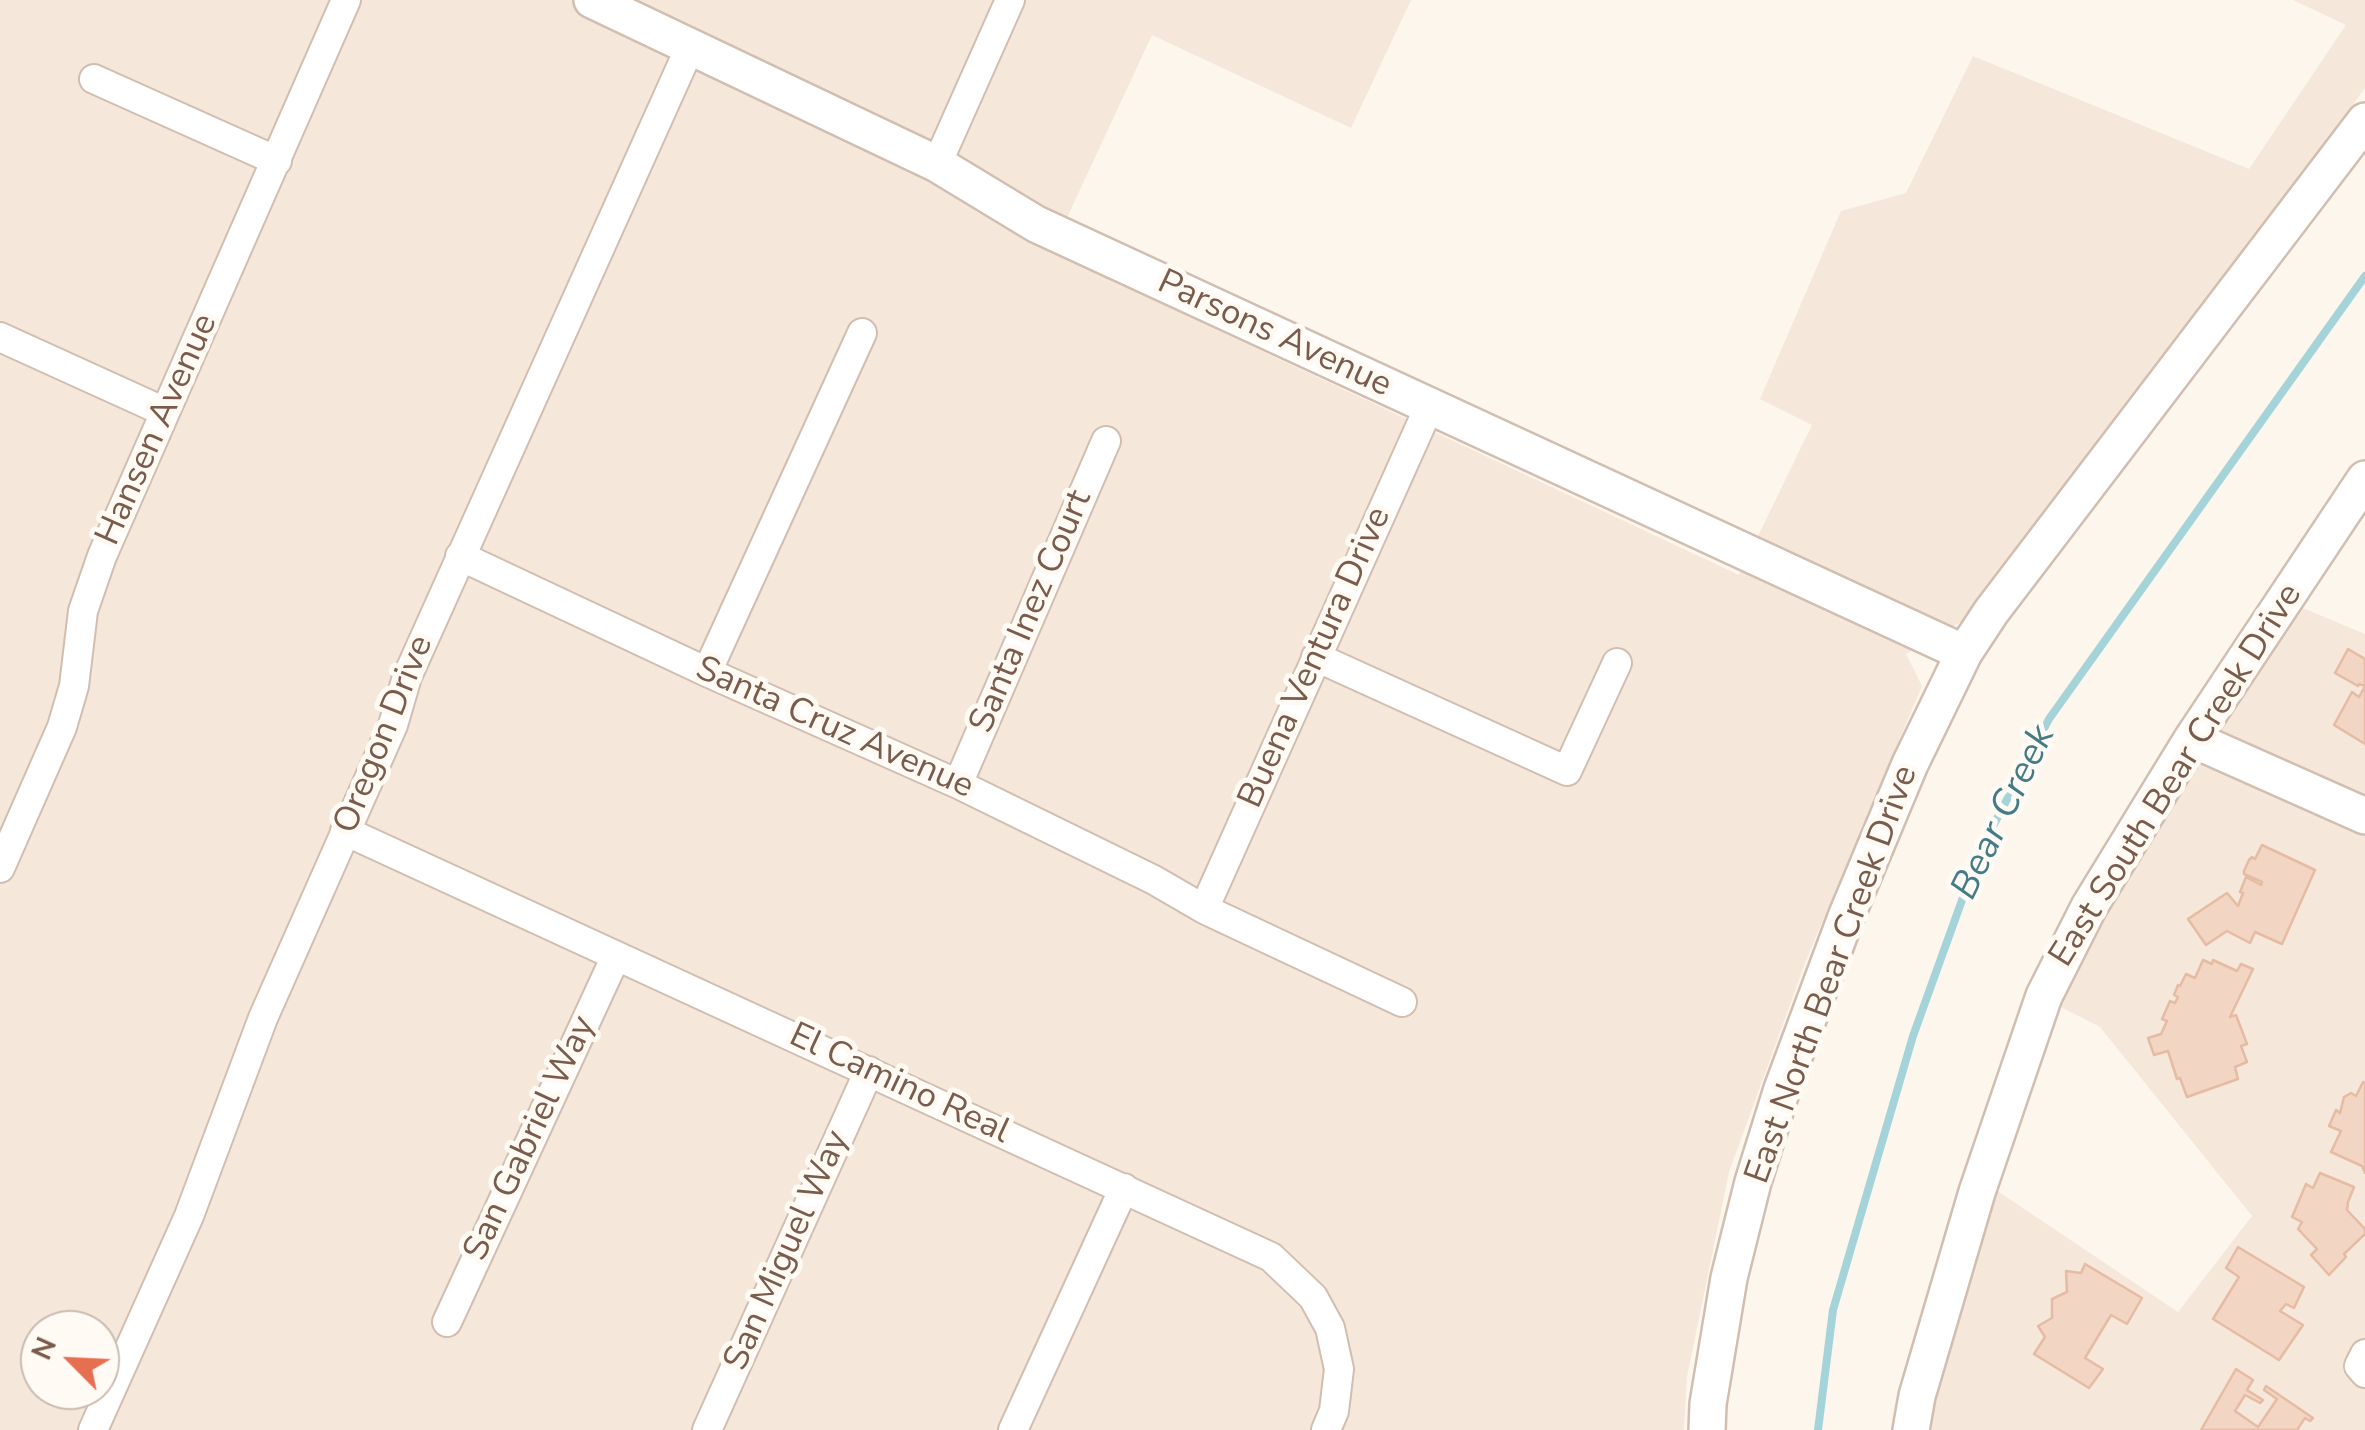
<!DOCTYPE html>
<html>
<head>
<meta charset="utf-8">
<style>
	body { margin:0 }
	#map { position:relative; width:2365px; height:1430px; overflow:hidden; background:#fdf6ec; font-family:"Nunito Sans",sans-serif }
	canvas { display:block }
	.north { position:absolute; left:20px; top:1310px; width:100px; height:100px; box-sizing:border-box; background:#fffaf3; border:2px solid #cabbb1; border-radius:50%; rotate:294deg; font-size:28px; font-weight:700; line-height:40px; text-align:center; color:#7a5c4d }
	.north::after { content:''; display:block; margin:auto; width:35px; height:45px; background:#e76f51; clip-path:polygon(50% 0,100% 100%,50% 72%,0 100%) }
</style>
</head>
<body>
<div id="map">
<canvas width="2365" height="1430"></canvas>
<div class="north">N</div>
</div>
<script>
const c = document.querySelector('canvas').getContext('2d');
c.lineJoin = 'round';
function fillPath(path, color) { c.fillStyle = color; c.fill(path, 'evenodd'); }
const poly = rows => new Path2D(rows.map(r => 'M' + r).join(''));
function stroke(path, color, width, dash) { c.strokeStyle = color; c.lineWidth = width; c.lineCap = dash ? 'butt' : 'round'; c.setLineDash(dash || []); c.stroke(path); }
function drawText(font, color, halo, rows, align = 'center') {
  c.font = font + ' "Nunito Sans",sans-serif'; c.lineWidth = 10; c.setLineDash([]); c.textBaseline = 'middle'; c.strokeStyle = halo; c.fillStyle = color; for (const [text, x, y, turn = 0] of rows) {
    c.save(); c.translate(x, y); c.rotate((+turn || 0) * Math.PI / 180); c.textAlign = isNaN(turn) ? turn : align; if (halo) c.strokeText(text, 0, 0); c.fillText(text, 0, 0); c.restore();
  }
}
const residential = poly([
	[0,0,1411,0,1351,128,1152,35,1051,252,1739,575,1812,425,1760,399,1841,211,1906,193,1973,56,2249,169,2346,25,2293,0,2365,0,2365,88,1985,608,1906,654,1922,686,1807,958,1729,1172,1687,1377,1684,1430,0,1430],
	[40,1330,100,1330,100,1390,40,1390],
	[2298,606,2365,634,2365,1430,1927,1430,1942,1345,1996,1190,2178,1312,2252,1216,2100,1027,2051,1002]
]);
const stream = poly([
	[1818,1430,1833,1310,1913,1036,1979,853,2049,719,2365,276]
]);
const building = poly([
	[2348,649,2365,659,2365,744,2334,725,2352,692,2359,697,2365,686,2359,684,2358,686,2335,673,2348,649],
	[2262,845,2315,870,2282,944,2255,932,2250,943,2227,931,2206,945,2188,919,2227,893,2238,906,2243,893,2240,892,2246,877,2261,885,2262,882,2244,874,2244,871,2249,860,2252,857,2255,859,2262,845],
	[2203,960,2212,964,2213,960,2237,971,2241,964,2253,969,2230,1017,2236,1015,2247,1044,2241,1046,2247,1062,2235,1067,2238,1079,2187,1097,2180,1078,2177,1079,2168,1051,2154,1055,2148,1038,2161,1034,2167,1021,2162,1019,2170,1001,2175,1003,2178,997,2174,995,2178,985,2180,986,2186,974,2195,978,2203,960],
	[2363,1082,2365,1083,2365,1173,2362,1166,2331,1152,2341,1131,2329,1126,2336,1110,2340,1113,2344,1097,2351,1093,2356,1096,2363,1082],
	[2320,1173,2354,1187,2348,1202,2347,1210,2365,1229,2365,1234,2344,1254,2346,1257,2329,1275,2311,1255,2317,1249,2298,1229,2302,1222,2292,1217,2306,1184,2313,1188,2320,1173],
	[2238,1247,2304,1287,2294,1308,2286,1304,2280,1311,2303,1325,2279,1360,2213,1319,2239,1277,2226,1268,2238,1247],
	[2085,1264,2142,1298,2127,1324,2111,1315,2085,1358,2103,1369,2089,1388,2034,1354,2045,1337,2038,1326,2052,1318,2052,1299,2067,1292,2066,1271,2081,1273,2085,1264],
	[2236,1369,2253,1380,2247,1390,2263,1400,2260,1403,2245,1395,2235,1411,2258,1427,2277,1399,2264,1390,2266,1386,2313,1418,2310,1421,2305,1418,2297,1430,2201,1430,2236,1369]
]);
const minor = poly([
	[94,79,277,161],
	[937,164,1010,0],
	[0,337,165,412],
	[460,556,707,672,958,784,1154,880,1204,909,1402,1002],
	[1316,657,1567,771,1617,663],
	[707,672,862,333],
	[958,784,1106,441],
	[345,831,1271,1257,1313,1297,1330,1328,1339,1369,1334,1411,1326,1430],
	[0,868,62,727,74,686,83,611,102,556,346,0],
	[1204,909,1429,407],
	[447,1322,616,956],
	[2365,1354,2359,1366,2365,1373],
	[93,1430,189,1216,263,1018,393,725,407,677,691,45],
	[707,1430,869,1071],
	[1013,1430,1124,1188]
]);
const tertiary = poly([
	[592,0,937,164,1036,224,1964,653],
	[2192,739,2365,816],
	[1707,1430,1708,1404,1729,1278,1753,1182,1782,1089,1846,917,1910,764,1964,653,1991,612,2365,121],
	[1911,1430,1917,1396,1977,1192,2044,996,2089,907,2192,739,2365,479]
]);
const streetNames = [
	["Parsons Avenue",1274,335,25],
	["Hansen Avenue",158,430,-66],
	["Santa Inez Court",1032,612,-67],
	["Buena Ventura Drive",1316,658,-66],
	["Santa Cruz Avenue",834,729,24],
	["Oregon Drive",385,735,-68],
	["East South Bear Creek Drive",2177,776,-58],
	["East North Bear Creek Drive",1833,975,-70],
	["El Camino Real",899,1085,25],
	["San Gabriel Way",531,1139,-65],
	["San Miguel Way",788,1251,-66]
];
const waterNames = [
	["Bear Creek",2005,813,-64]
];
fillPath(residential, '#f5e8da');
stroke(stream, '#a5d3da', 8);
fillPath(building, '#f3d5c3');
stroke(building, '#e6bba3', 2.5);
stroke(minor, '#d1beb0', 32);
stroke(tertiary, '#d1beb0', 40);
stroke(minor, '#fff', 28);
stroke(tertiary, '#fff', 35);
drawText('35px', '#7a5c4d', '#fffaf3', streetNames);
drawText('italic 38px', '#437c86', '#fffaf3', waterNames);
</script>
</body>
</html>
